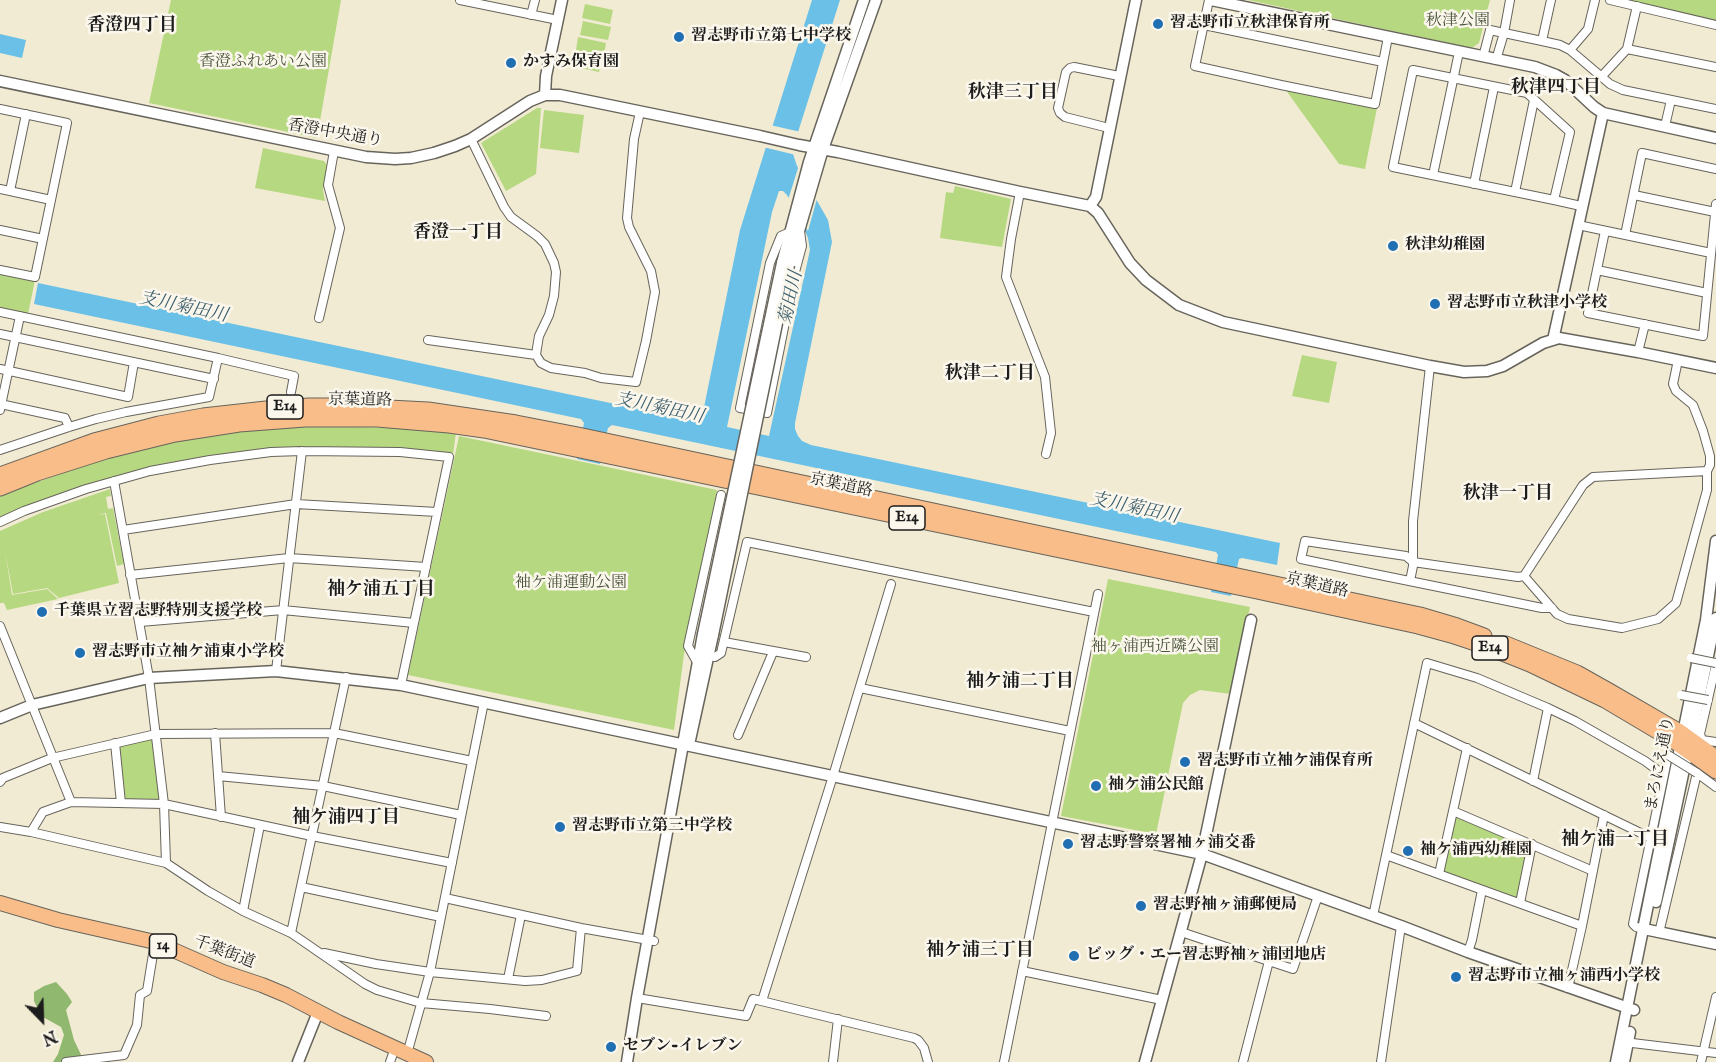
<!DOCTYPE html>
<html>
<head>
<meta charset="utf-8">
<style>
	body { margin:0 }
	#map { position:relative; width:1716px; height:1062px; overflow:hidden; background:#f2ebd3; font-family:"IM FELL English",serif }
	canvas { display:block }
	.north { position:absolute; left:12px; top:990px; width:60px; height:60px; -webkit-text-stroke:4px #fbf7ec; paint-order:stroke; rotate:157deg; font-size:16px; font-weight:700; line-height:24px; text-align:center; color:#1c1c1c }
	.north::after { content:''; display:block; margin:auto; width:21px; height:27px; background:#1c1c1c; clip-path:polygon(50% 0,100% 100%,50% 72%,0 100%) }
</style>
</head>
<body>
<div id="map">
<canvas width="1716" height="1062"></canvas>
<div class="north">N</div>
</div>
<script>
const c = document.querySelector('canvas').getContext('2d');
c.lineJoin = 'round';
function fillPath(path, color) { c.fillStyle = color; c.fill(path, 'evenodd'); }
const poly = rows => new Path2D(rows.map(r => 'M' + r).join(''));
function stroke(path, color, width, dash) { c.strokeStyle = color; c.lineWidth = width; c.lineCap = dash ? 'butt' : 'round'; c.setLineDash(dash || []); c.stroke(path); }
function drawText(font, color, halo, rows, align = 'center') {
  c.font = font + ' "IM FELL English","Noto Serif JP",serif'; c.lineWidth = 5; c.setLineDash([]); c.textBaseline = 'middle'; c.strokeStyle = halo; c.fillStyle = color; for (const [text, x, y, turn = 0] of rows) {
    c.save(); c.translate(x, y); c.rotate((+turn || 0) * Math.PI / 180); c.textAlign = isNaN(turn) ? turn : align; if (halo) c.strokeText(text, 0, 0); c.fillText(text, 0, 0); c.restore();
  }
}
const green = poly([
	[171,0,341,0,317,138,149,103],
	[1248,0,1490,0,1479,43,1472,48],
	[1628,0,1716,0,1716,20],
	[585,4,613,10,610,24,582,18],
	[583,21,611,27,608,40,580,35],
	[578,37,606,43,604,56,576,50],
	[574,53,602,58,599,72,571,66],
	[1285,89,1377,108,1365,169,1339,164],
	[537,108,541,108,536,174,506,191,481,143],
	[544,110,584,115,579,153,540,148],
	[263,148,324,161,327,165,323,190,325,201,255,188],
	[955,186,1011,199,1002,247,940,238,946,192,953,193],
	[0,273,35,280,28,314,0,308],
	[1302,355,1337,362,1329,403,1292,396],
	[303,426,402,428,456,433,453,454,415,450,290,447,205,457,147,468,111,478,0,519,0,495,95,462,170,443,252,430],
	[459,436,717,490,684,654,674,730,408,675],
	[110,489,111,496,106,497,108,509,113,508,124,564,117,566,106,513,97,515,105,514,119,583,59,598,47,588,13,594,5,551,12,595,47,589,58,599,7,610,4,603,0,603,0,531,43,512],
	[1108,579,1250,607,1231,694,1200,690,1190,695,1183,703,1156,834,1061,816],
	[153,738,161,801,123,801,119,746],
	[1456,815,1529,846,1518,899,1444,873]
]);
const forest = poly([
	[56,982,67,994,72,1002,66,1010,74,1040,84,1061,96,1062,53,1062,58,1054,64,1035,61,1027,41,1016,34,1001,34,992,44,986]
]);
const water = poly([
	[812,0,840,0,792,151,797,166,828,220,832,242,795,423,795,429,798,436,802,441,811,445,1280,543,1277,565,1242,558,1239,559,1231,596,1211,592,1218,555,1216,552,612,425,608,428,600,464,577,459,584,423,581,419,34,304,38,283,701,422,740,230],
	[779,191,783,191,787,195,798,214,808,238,810,250,769,436,727,427,772,212],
	[0,34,26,40,22,58,0,53]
]);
const pier = poly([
	[770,125,801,132,795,151,796,155,763,147],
	[799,165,818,195,808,231,788,200]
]);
const minor = poly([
	[460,0,558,20],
	[1209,0,1195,66,1281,85,1375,104,1388,37],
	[1610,0,1716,25],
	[531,15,535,0],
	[1204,25,1383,62],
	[1542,41,1551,0],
	[1627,49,1716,67],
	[1570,50,1588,29,1595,0],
	[1483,57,1490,30,1542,41,1560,45,1570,50,1610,84,1623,90,1716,109],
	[1496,60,1504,33,1510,0],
	[1602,76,1627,49,1637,6],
	[0,109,67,123,35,277,0,270],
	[1665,126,1671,100],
	[1109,128,1065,117,1060,113,1058,108,1066,72,1070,68,1074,67,1119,76],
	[471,139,504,207,511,217,537,236,545,244,554,263,556,272,554,296,549,315,539,336,537,348,536,355,541,363,551,368,585,373,601,378,636,382,646,341,655,292,651,271,629,227,627,218,634,139,640,112],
	[1433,175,1459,52],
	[1474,184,1494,87],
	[0,189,51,200],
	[10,191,26,114],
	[1020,192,1011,239,1006,277,1045,377,1051,433,1046,454],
	[1515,192,1534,100],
	[1634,195,1715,212],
	[1554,200,1570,132,1527,93,1413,70,1393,167,1515,192,1554,200,1581,206],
	[1578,225,1711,253],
	[0,230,43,239],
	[1605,231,1588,313,1703,336,1716,204],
	[790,232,781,236,770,263,740,408,767,413,795,272,802,246,800,231],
	[1625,235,1642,153,1716,169],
	[1597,270,1707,293],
	[0,312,218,358,294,376,291,392],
	[319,318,340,228,328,185,334,151],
	[0,334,214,379],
	[428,340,536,355],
	[1638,352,1645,324],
	[0,369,128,397,134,362],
	[0,404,65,418,69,427],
	[0,410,20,316],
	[0,450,69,427,96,419,126,412,209,397,218,358],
	[114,481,149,678,164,804,166,863,208,891,243,911,291,933,365,984,377,990,421,1003,490,1009,546,1016],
	[0,522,24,511,86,489,150,471,210,460,271,452,302,451,400,452,449,457,401,685],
	[123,530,296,504,437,512],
	[130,575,289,558,426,567],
	[1524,576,1557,614,1568,619,1622,628,1658,619,1676,603,1707,490,1707,471,1710,465,1710,456,1703,431,1693,405,1676,391,1673,384,1678,360],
	[1410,581,1413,566,1413,521,1430,366],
	[1552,608,1542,608,1301,559,1305,541,1406,556,1413,562,1518,577,1524,576,1583,485,1593,477,1707,471],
	[140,622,283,610,414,623],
	[0,626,71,802],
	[724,642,806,657],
	[708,656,715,657,721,653,747,542,1094,612],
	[697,662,688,646,721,495],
	[1716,664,1700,734,1702,740,1716,742],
	[276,671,302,451],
	[860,688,1070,731],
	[1414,723,1651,838],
	[215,733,221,817],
	[738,735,773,652],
	[115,743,121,803],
	[1664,775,1668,755],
	[218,776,323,786,461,815],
	[1533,781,1548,708],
	[0,782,3,778,52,758,156,734,334,733,472,761],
	[1453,811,1593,871],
	[0,827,31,832,166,863],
	[31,832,43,812,71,802,164,804,312,836,452,863],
	[1386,855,1582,926],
	[1439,874,1467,748],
	[301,887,441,917],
	[445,898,581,928,654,941],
	[1520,903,1532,844],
	[243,911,260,825],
	[1373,916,1427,663,1477,678,1548,708,1575,721,1645,761,1664,775,1633,924,1636,927,1644,929],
	[1181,932,1293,969,1318,896],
	[291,933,346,677],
	[1659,933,1697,773,1716,787],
	[1468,952,1472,940,1482,890],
	[324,953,376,964,430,972,525,981,542,980,577,971,581,928],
	[1022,971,1162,1000],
	[508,979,521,915],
	[1568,988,1582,926,1604,815],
	[637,998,746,1016,753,999,914,1038,918,1040,924,1048,928,1062],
	[762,1001,833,776,891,584],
	[1624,1042,1716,1053],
	[407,1054,430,972,484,702],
	[66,1062,124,1055,137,1025,140,995,147,991,155,942],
	[390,1062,395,1048],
	[833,1062,838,1019],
	[1004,1062,1098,594],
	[1243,1062,1269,961],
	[1381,1062,1401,926],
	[1701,1062,1716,997]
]);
const tertiary = poly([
	[1211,0,1535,67,1556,75,1565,80,1594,107,1603,113,1716,138],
	[0,81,366,157,395,159,411,158,434,153,455,146,471,139,530,101,545,95,560,95,760,136,799,145,838,152,1020,192,1090,206,1098,213,1130,263,1146,280,1179,305,1223,322,1430,366,1464,372,1487,371,1503,366,1543,343,1559,338,1638,352,1716,368],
	[545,95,546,76,562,0],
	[1090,206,1096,197,1136,0],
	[782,263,809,162,864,0],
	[789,265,823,149,876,0],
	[1553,340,1603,113],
	[0,718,32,705,149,678,276,671,401,685,1202,854,1401,926,1468,952,1634,1010],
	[690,740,713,635],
	[1656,902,1716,618],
	[1644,929,1716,944],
	[298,1062,318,1012],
	[627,1062,637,998,703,634],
	[1145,1062,1202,854,1251,620],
	[1616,1062,1706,620,1716,541],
	[1624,1062,1630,1032]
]);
const trunk = poly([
	[0,903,58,920,155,942,223,972,262,985,286,995,338,1022,426,1062]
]);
const motorway = poly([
	[0,475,94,441,159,424,203,416,266,409,309,406,350,406,428,410,516,423,578,435,1420,615,1457,626,1484,636],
	[0,488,37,473,106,451,175,434,239,424,305,419,377,419,449,425,484,430,1257,591,1418,626,1451,635,1490,648,1530,664,1605,700,1674,741,1716,771],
	[1506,644,1577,673,1609,691,1680,732,1716,758]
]);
const minorBridge = poly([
	[1691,658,1716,663],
	[1681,695,1708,700],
	[1668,755,1697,773]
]);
const tertiaryBridge = poly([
	[703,634,782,263],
	[713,635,789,265]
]);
const markers = [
	[1158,24,6,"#1f6fb2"],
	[679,37,6,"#1f6fb2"],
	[511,63,6,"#1f6fb2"],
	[1393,246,6,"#1f6fb2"],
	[1435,304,6,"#1f6fb2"],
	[42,612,6,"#1f6fb2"],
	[80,653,6,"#1f6fb2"],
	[1185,762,6,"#1f6fb2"],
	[1096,786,6,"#1f6fb2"],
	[560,827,6,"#1f6fb2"],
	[1068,844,6,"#1f6fb2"],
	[1408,851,6,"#1f6fb2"],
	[1141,906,6,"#1f6fb2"],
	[1074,956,6,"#1f6fb2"],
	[1456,977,6,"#1f6fb2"],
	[611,1047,6,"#1f6fb2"]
];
const shields = [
	[285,407,36],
	[907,518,36],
	[1490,648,36],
	[163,946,27]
];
const shieldNames = [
	["E14",285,407],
	["E14",907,518],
	["E14",1490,648],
	["14",163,946]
];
const parkNames = [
	["秋津公園",1458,22],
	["香澄ふれあい公園",263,63],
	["袖ケ浦運動公園",571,584],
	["袖ヶ浦西近隣公園",1155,648]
];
const poiNames = [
	["習志野市立秋津保育所",1170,24],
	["習志野市立第七中学校",691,37],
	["かすみ保育園",523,63],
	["秋津幼稚園",1405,246],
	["習志野市立秋津小学校",1447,304],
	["千葉県立習志野特別支援学校",54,612],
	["習志野市立袖ケ浦東小学校",92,653],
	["習志野市立袖ケ浦保育所",1197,762],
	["袖ケ浦公民館",1108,786],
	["習志野市立第三中学校",572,827],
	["習志野警察署袖ヶ浦交番",1080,844],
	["袖ケ浦西幼稚園",1420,851],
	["習志野袖ヶ浦郵便局",1153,906],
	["ビッグ・エー習志野袖ヶ浦団地店",1086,956],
	["習志野市立袖ヶ浦西小学校",1468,977],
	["セブン-イレブン",623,1047]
];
const streetNames = [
	["香澄中央通り",335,134,10],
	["京葉道路",360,401,1],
	["京葉道路",841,486,12],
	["京葉道路",1317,586,13],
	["まろにえ通り",1661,764,-79],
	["千葉街道",224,953,21]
];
const neighbourhoodNames = [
	["香澄四丁目",132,26],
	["秋津四丁目",1556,88],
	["秋津三丁目",1013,93],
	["香澄一丁目",458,233],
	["秋津二丁目",990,374],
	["秋津一丁目",1508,494],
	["袖ケ浦五丁目",381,590],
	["袖ケ浦二丁目",1020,682],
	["袖ケ浦四丁目",346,818],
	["袖ケ浦一丁目",1615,840],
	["袖ケ浦三丁目",980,951]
];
const waterNames = [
	["菊田川",792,298,-78],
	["支川菊田川",183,308,12],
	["支川菊田川",659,409,12],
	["支川菊田川",1134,509,12]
];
fillPath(green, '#b6d880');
fillPath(forest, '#90b86e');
fillPath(water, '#6ac0e7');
fillPath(pier, '#f2ebd3');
stroke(minor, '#67645c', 10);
stroke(tertiary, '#67645c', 13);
stroke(trunk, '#67645c', 16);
stroke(motorway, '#67645c', 17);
stroke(minor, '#fff', 8);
stroke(tertiary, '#fff', 10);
stroke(trunk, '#f8bd89', 14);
stroke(motorway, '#f8bd89', 15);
stroke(minorBridge, '#67645c', 10, []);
stroke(tertiaryBridge, '#67645c', 13, []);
stroke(minorBridge, '#fff', 8);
stroke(tertiaryBridge, '#fff', 10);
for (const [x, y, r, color] of markers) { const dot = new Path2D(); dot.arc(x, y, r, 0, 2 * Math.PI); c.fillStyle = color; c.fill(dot); stroke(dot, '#fbf7ec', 2); }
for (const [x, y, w] of shields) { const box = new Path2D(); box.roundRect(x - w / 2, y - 12, w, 24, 4.5); c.fillStyle = '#fbf7ec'; c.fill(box); stroke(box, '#1c1c1c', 1.5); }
drawText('bold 15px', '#1c1c1c', null, shieldNames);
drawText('16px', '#4a543a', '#fbf7ec', parkNames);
drawText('bold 16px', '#1c1c1c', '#fbf7ec', poiNames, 'left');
drawText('16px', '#1c1c1c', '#fbf7ec', streetNames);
drawText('bold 18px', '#1c1c1c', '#fbf7ec', neighbourhoodNames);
drawText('italic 18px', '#3b5e6d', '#fbf7ec', waterNames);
</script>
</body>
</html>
